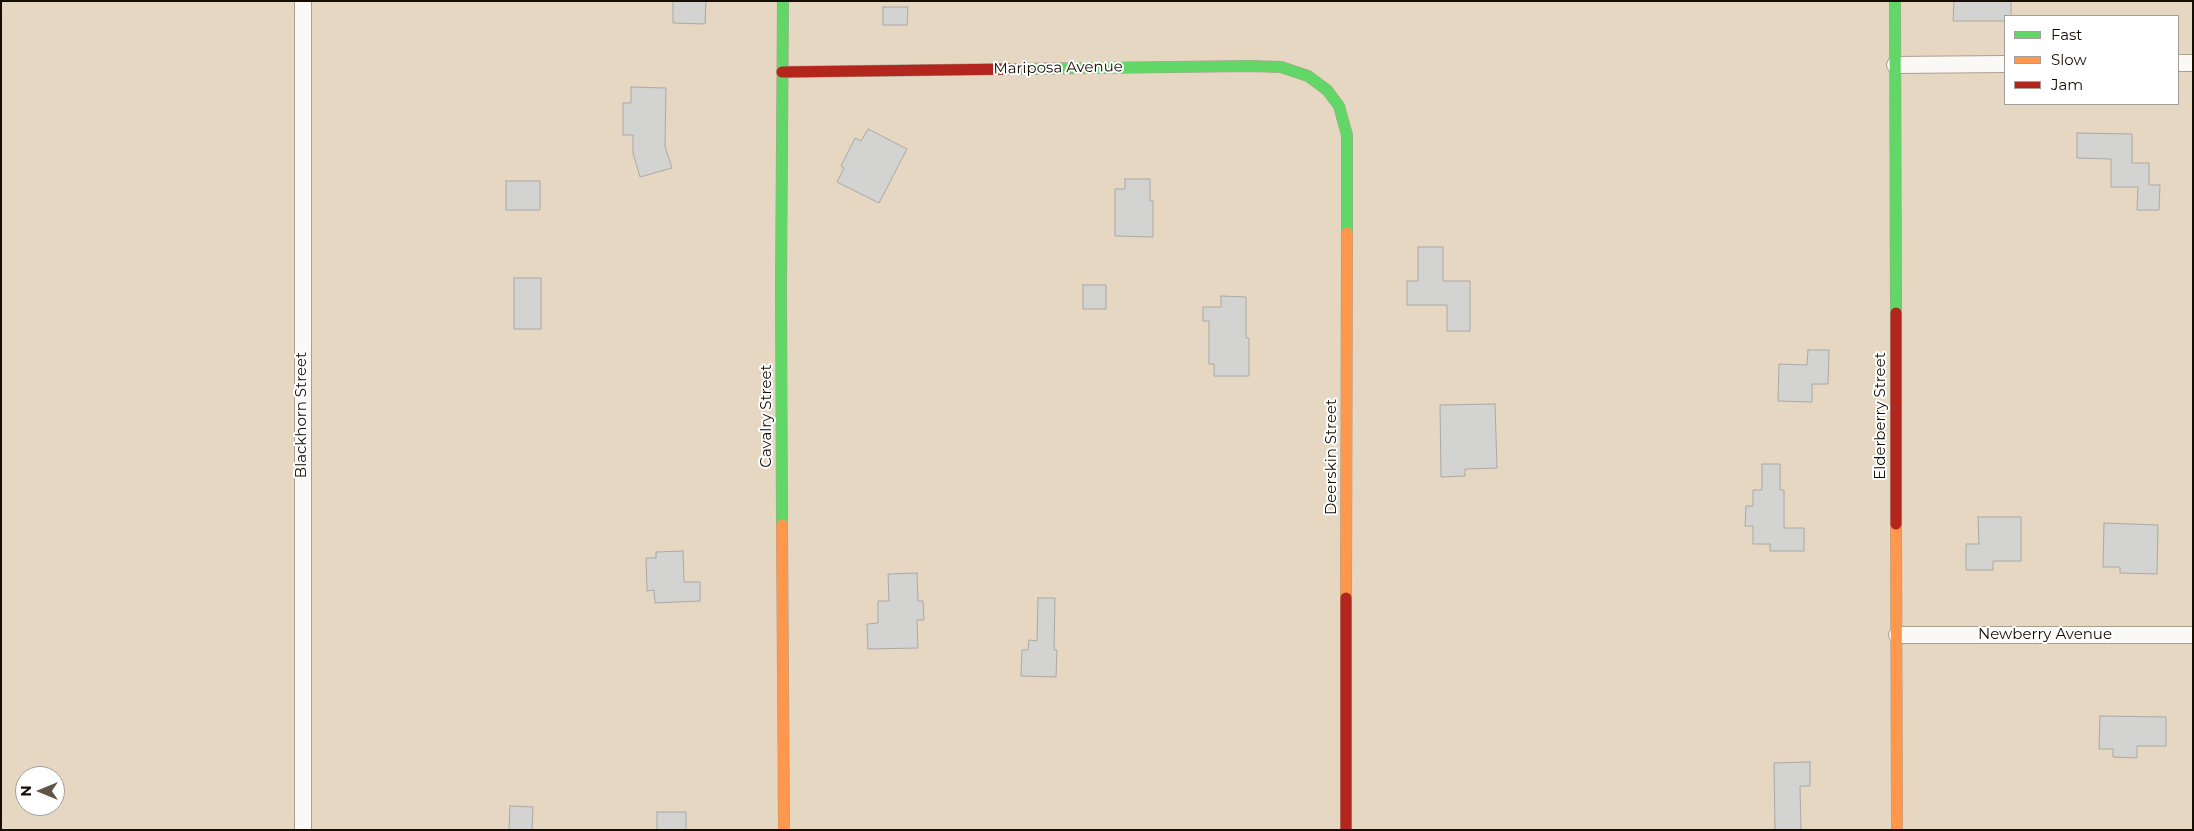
<!DOCTYPE html>
<html>
<head>
<meta charset="utf-8">
<style>
	body { margin:0 }
	#map { position:relative; width:2194px; height:831px; overflow:hidden; background:#e6d7c3; font-family:Montserrat,sans-serif }
	canvas { display:block }
	.frame { position:absolute; inset:0; border:2px solid #160d02; pointer-events:none }
	.legend { position:absolute; left:2004px; top:15px; width:175px; height:90px; box-sizing:border-box; background:#fff; border:1px solid #a29e9a; margin:0; padding:6px 9px; list-style:none; font-size:15px; color:#160d02 }
	.legend li { display:flex; align-items:center; gap:10px; height:25px }
	.legend b { width:25px; border:1px solid #a29e9a }
	.north { position:absolute; left:15px; top:766px; width:50px; height:50px; box-sizing:border-box; background:#fff; border:1px solid #a29e9a; border-radius:50%; rotate:270deg; font-size:14px; font-weight:700; line-height:20px; text-align:center; color:#160d02 }
	.north::after { content:''; display:block; margin:auto; width:18px; height:22px; background:#5f5446; clip-path:polygon(50% 0,100% 100%,50% 72%,0 100%) }
</style>
</head>
<body>
<div id="map">
<canvas width="2194" height="831"></canvas>
<div class="frame"></div>
<ul class="legend">
<li><b style="height:6px;background:#63d668"></b>Fast</li>
<li><b style="height:6px;background:#ff974d"></b>Slow</li>
<li><b style="height:6px;background:#b3261e"></b>Jam</li>
</ul>
<div class="north">N</div>
</div>
<script>
const c = document.querySelector('canvas').getContext('2d');
c.lineJoin = 'round';
function fillPath(path, color) { c.fillStyle = color; c.fill(path, 'evenodd'); }
const poly = rows => new Path2D(rows.map(r => 'M' + r).join(''));
function stroke(path, color, width, dash) { c.strokeStyle = color; c.lineWidth = width; c.lineCap = dash ? 'butt' : 'round'; c.setLineDash(dash || []); c.stroke(path); }
function drawText(font, color, halo, rows, align = 'center') {
  c.font = font + ' Montserrat,sans-serif'; c.lineWidth = 4; c.setLineDash([]); c.textBaseline = 'middle'; c.strokeStyle = halo; c.fillStyle = color; for (const [text, x, y, turn = 0] of rows) {
    c.save(); c.translate(x, y); c.rotate((+turn || 0) * Math.PI / 180); c.textAlign = isNaN(turn) ? turn : align; if (halo) c.strokeText(text, 0, 0); c.fillText(text, 0, 0); c.restore();
  }
}
const building = poly([
	[673,1,706,1,705,24,673,23,673,1],
	[1954,1,2011,1,2011,16,2005,16,2005,21,1953,21,1954,1],
	[883,7,908,7,907,25,883,25,883,7],
	[631,87,666,88,665,146,672,168,640,177,633,153,633,135,623,135,623,103,631,103,631,87],
	[868,129,907,149,879,203,837,182,844,168,841,166,855,138,861,141,868,129],
	[2077,133,2132,134,2132,163,2149,163,2149,185,2160,185,2159,210,2137,210,2138,187,2111,187,2111,159,2077,158,2077,133],
	[1125,179,1150,179,1150,201,1153,201,1153,237,1115,236,1115,189,1125,189,1125,179],
	[506,181,540,181,540,210,506,210,506,181],
	[1418,247,1443,247,1443,281,1470,281,1470,331,1447,331,1447,305,1407,305,1407,281,1418,281,1418,247],
	[514,278,541,278,541,329,514,329,514,278],
	[1083,285,1106,285,1106,309,1083,309,1083,285],
	[1221,296,1246,297,1246,338,1249,338,1249,376,1214,376,1214,364,1209,364,1209,321,1203,321,1203,307,1221,307,1221,296],
	[1808,350,1829,350,1828,384,1812,384,1812,402,1778,401,1779,364,1807,365,1808,350],
	[1495,404,1497,468,1465,469,1465,476,1441,477,1440,405,1495,404],
	[1762,464,1780,464,1780,490,1784,490,1784,528,1804,528,1804,551,1770,551,1770,544,1753,544,1753,526,1745,526,1746,506,1753,506,1753,490,1762,490,1762,464],
	[1978,517,2021,517,2021,561,1993,561,1993,570,1966,570,1966,544,1979,544,1978,517],
	[2104,523,2158,525,2157,574,2120,573,2120,567,2103,567,2104,523],
	[683,551,684,582,700,582,700,601,655,603,654,590,647,591,646,558,656,558,656,552,683,551],
	[917,573,918,601,923,601,924,620,917,620,918,648,868,649,867,624,878,623,878,601,889,601,888,574,917,573],
	[1038,598,1055,598,1054,650,1057,650,1056,677,1021,676,1022,650,1028,650,1029,640,1037,641,1038,598],
	[2100,716,2166,717,2166,746,2137,746,2137,758,2113,757,2113,749,2099,749,2100,716],
	[1810,762,1810,786,1800,786,1801,830,1775,830,1774,763,1810,762],
	[510,806,533,807,532,830,509,830,510,806],
	[657,812,686,812,686,830,657,830,657,812]
]);
const street = poly([
	[2178,63,2193,63],
	[1895,65,2005,64],
	[1897,635,2193,635],
	[303,830,303,1]
]);
const fast = poly([
	[1895,1,1896,313],
	[1013,69,1250,66,1281,67,1308,76,1327,90,1339,106,1347,135,1347,233],
	[782,525,781,287,783,1]
]);
const slow = poly([
	[1896,524,1897,830],
	[782,525,784,830],
	[1346,598,1347,233]
]);
const jam = poly([
	[782,72,1013,69],
	[1896,313,1896,524],
	[1346,830,1346,598]
]);
const streetNames = [
	["Mariposa Avenue",1058,68,-1],
	["Blackhorn Street",302,415,-90],
	["Cavalry Street",767,416,-90],
	["Elderberry Street",1881,416,-90],
	["Deerskin Street",1332,457,-90],
	["Newberry Avenue",2045,635]
];
fillPath(building, '#d3d3d2');
stroke(building, '#aaa8a5', 1);
stroke(street, '#ab9f90', 18);
stroke(fast, '#ab9f90', 12);
stroke(slow, '#ab9f90', 12);
stroke(jam, '#ab9f90', 12);
stroke(street, '#fbf9f6', 16);
stroke(fast, '#63d668', 11);
stroke(slow, '#ff974d', 11);
stroke(jam, '#b3261e', 11);
drawText('15px', '#160d02', '#fff', streetNames);
</script>
</body>
</html>
